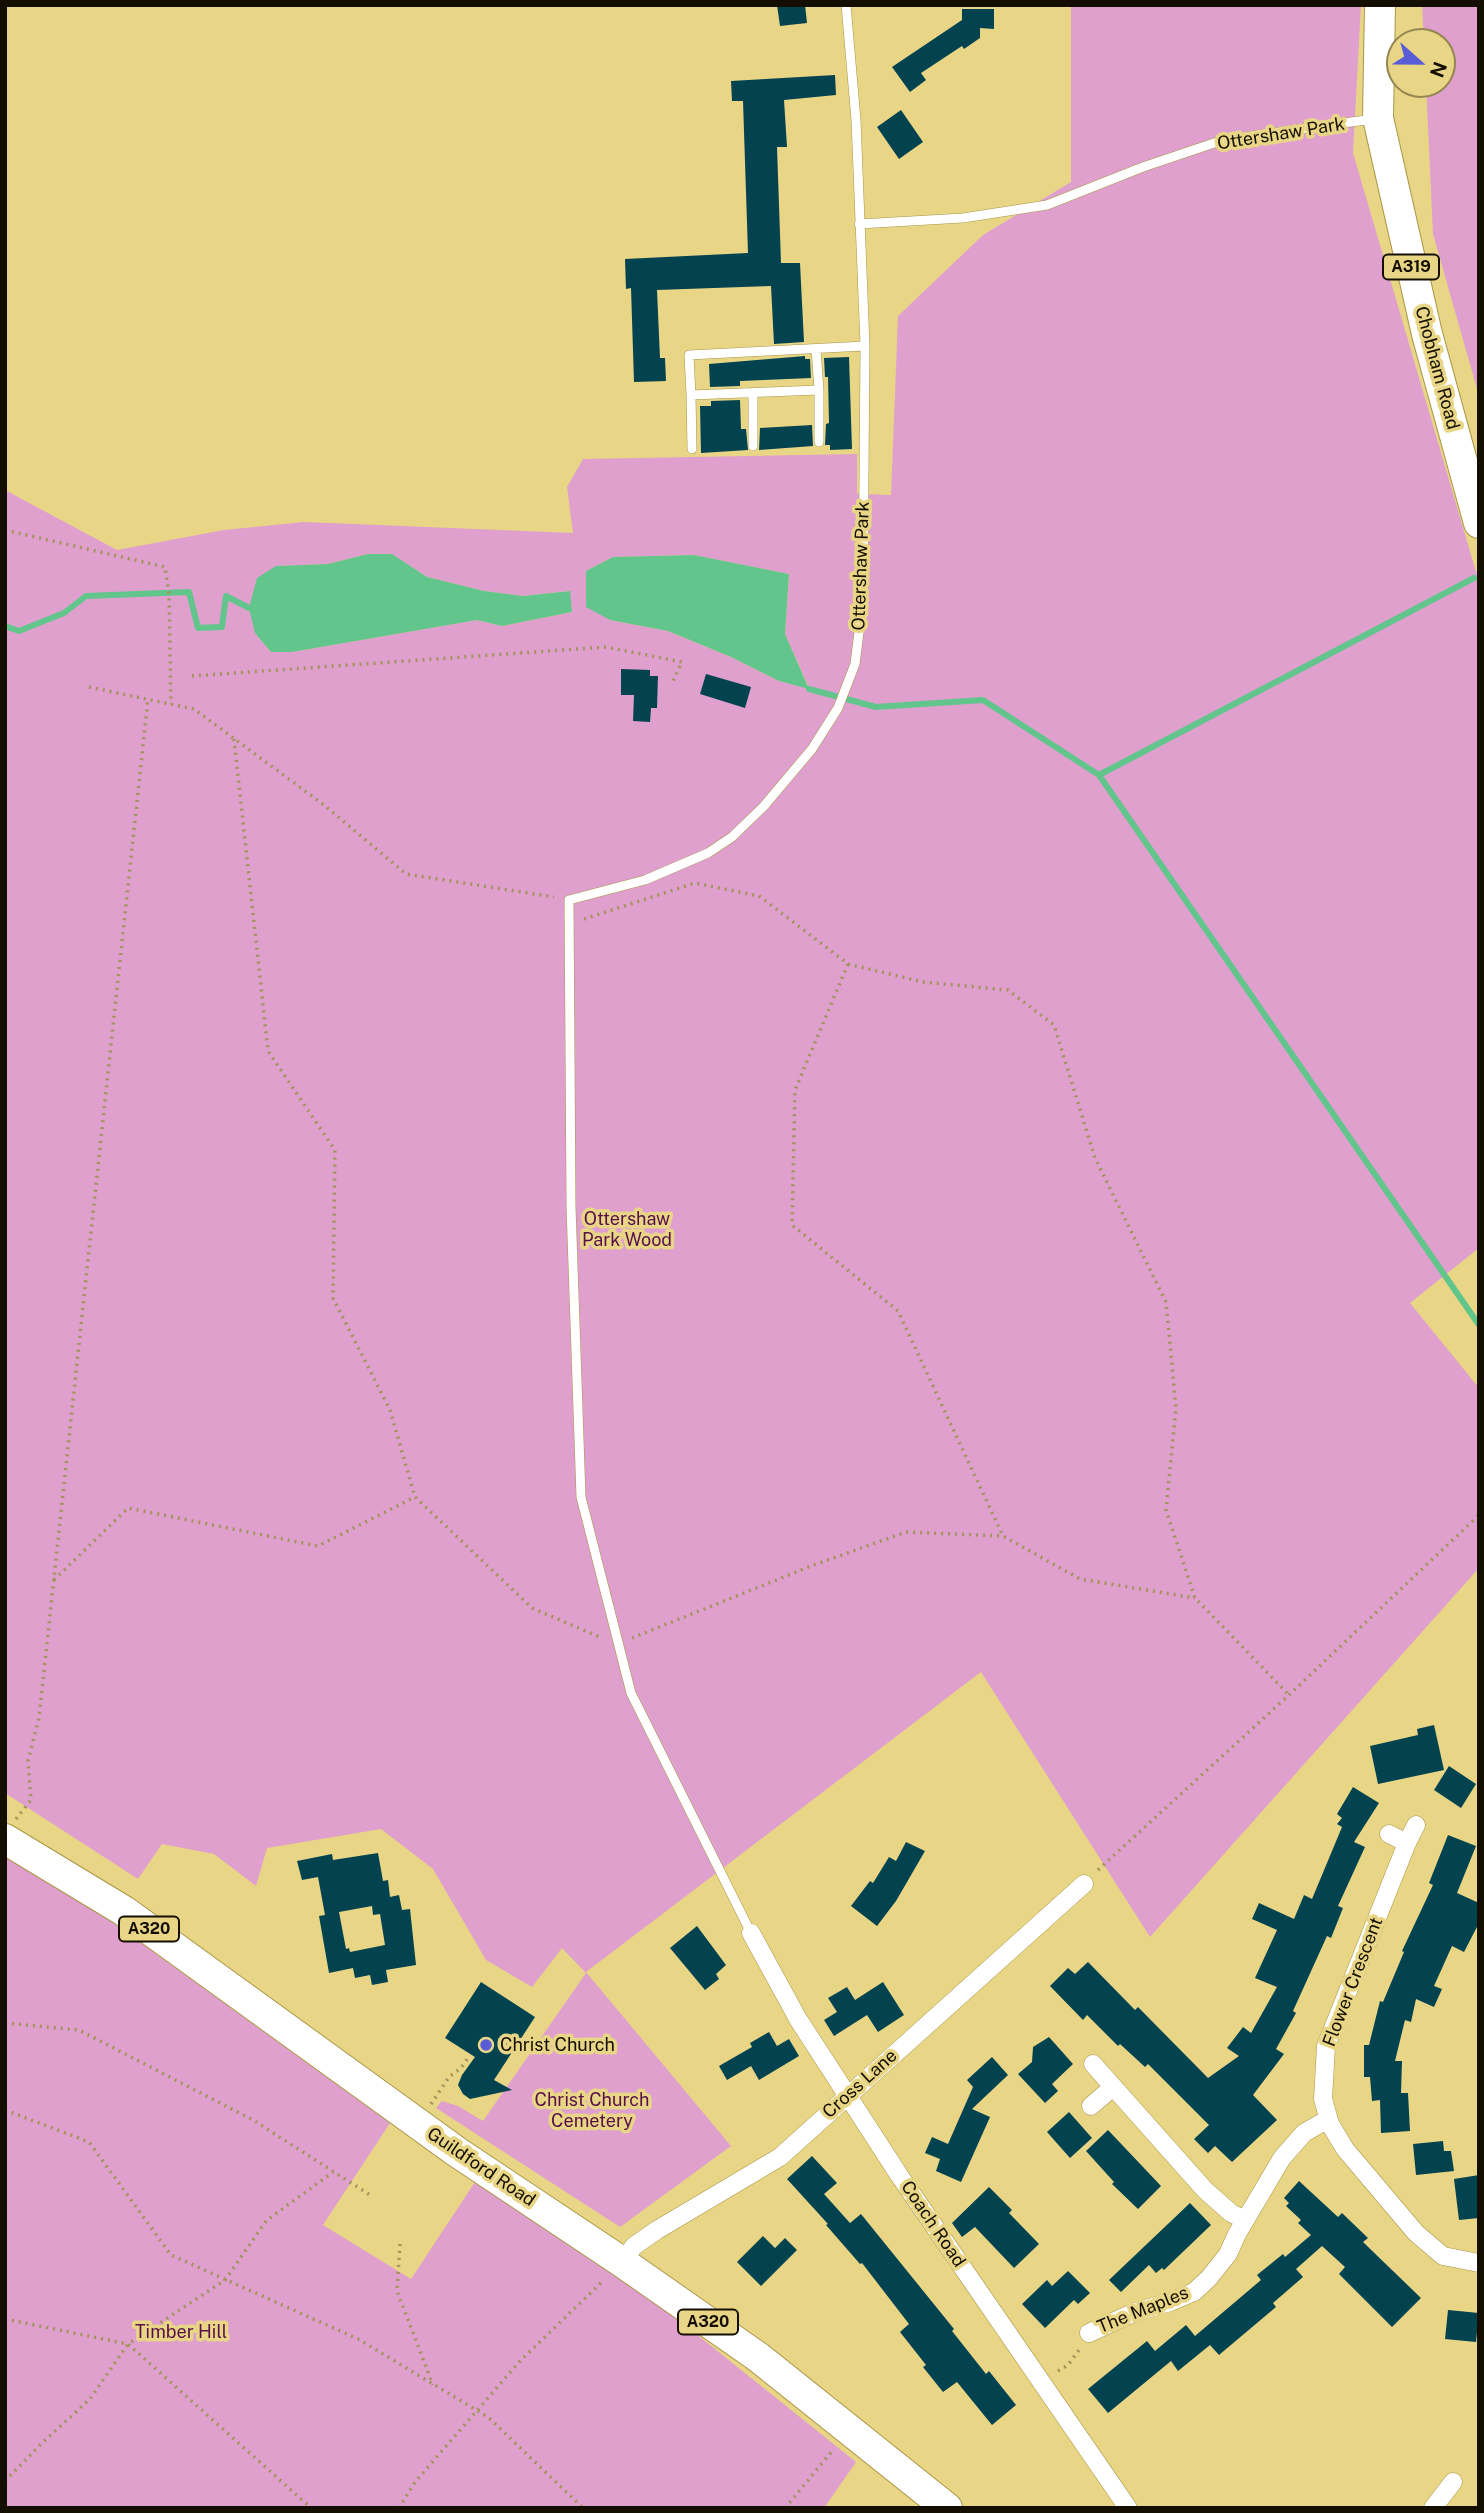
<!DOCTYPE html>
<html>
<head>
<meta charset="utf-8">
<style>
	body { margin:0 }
	#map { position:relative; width:1484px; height:2513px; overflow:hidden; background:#e8d686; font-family:"Public Sans",sans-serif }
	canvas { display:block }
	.frame { position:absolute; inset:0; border:7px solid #140e00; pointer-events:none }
	.north { position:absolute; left:1386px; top:28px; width:70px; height:70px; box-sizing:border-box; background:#e8d686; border:2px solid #938650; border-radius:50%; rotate:111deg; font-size:19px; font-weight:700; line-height:28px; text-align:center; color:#140e00 }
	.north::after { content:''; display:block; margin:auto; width:24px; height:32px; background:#585dd5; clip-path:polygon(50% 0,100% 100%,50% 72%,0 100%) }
</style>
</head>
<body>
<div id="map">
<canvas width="1484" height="2513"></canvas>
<div class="frame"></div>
<div class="north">N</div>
</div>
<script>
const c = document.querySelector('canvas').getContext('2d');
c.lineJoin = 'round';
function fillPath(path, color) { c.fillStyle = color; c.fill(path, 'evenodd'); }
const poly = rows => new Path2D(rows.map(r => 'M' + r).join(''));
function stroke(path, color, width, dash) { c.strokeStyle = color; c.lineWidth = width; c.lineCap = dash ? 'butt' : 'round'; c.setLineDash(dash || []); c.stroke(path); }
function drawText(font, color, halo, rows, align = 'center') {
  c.font = font + ' "Public Sans",sans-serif'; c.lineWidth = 7; c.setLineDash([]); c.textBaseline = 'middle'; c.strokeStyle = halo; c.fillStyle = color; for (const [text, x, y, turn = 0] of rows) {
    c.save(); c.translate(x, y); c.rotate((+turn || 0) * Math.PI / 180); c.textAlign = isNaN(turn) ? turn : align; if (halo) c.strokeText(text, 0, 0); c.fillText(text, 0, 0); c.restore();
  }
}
const green = poly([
	[1071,5,1361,5,1353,153,1479,582,1479,1248,1410,1303,1479,1388,1479,1568,1150,1937,981,1672,586,1972,731,2146,620,2227,436,2108,442,2101,458,2106,483,2121,586,1973,562,1948,532,1987,486,1960,433,1869,381,1829,267,1848,256,1886,214,1854,162,1844,138,1879,5,1793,5,490,117,550,224,530,304,522,573,533,567,487,583,459,857,454,857,494,891,495,898,316,983,235,1071,182],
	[368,554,391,554,427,577,484,591,523,596,569,591,572,612,502,626,477,620,292,652,271,652,255,633,276,566,328,564],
	[694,555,789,574,785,634,809,688,779,681,731,657,668,631,610,620,586,571,613,557],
	[1422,5,1479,5,1479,396,1433,234,1426,84,1442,84,1442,42,1424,42],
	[5,1857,69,1891,390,2123,323,2225,411,2279,475,2182,670,2313,856,2462,824,2508,5,2508]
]);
const water = poly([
	[368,554,392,554,427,577,484,591,523,596,570,591,572,612,502,626,477,620,292,652,271,652,255,633,249,608,257,578,276,566,328,564],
	[694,555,789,574,785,634,809,689,779,681,731,657,668,631,610,620,586,607,586,571,613,557]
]);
const stream = poly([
	[5,626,19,631,64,613,86,596,189,592,198,628,222,627,226,596,249,608],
	[809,689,876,707,983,700,1099,775,1479,1325],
	[1099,775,1474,578]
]);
const building = poly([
	[777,5,805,5,807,23,780,26],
	[962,9,994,9,994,29,980,28,980,38,964,49,962,46,921,73,926,80,910,92,892,67,962,20],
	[835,75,836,95,784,100,787,147,777,147,781,263,800,263,804,342,774,344,771,286,657,290,660,358,665,358,666,381,634,382,631,288,626,289,625,259,748,253,743,101,732,101,731,81],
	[901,110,923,142,899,159,877,127],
	[805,356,805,359,810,359,811,378,740,381,740,386,710,387,709,364],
	[849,357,852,449,830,450,830,445,825,445,826,424,829,423,828,377,825,377,824,358],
	[740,400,741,429,746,429,748,450,701,453,700,406,711,406,711,401],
	[812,425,813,446,759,450,760,428],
	[621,669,650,670,650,676,658,676,657,708,651,708,650,722,633,721,634,695,621,695],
	[706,674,751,687,745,708,700,694],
	[1434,1725,1444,1770,1378,1784,1370,1746,1418,1735,1417,1729],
	[1449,1766,1476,1784,1461,1808,1434,1790],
	[1353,1787,1379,1803,1354,1842,1365,1847,1338,1906,1343,1908,1331,1938,1327,1936,1293,2011,1296,2013,1276,2049,1284,2054,1253,2095,1277,2120,1232,2162,1215,2146,1208,2153,1194,2139,1209,2125,1148,2064,1145,2067,1120,2044,1118,2046,1087,2015,1083,2020,1050,1986,1068,1968,1075,1974,1088,1962,1135,2010,1138,2007,1208,2078,1239,2056,1227,2048,1243,2027,1251,2033,1277,1987,1255,1978,1277,1930,1252,1919,1259,1903,1294,1919,1304,1895,1312,1899,1342,1827,1337,1824,1342,1818,1337,1814],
	[1448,1835,1476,1846,1457,1893,1479,1903,1479,1923,1464,1952,1452,1946,1434,1986,1442,1989,1434,2007,1416,1999,1411,2022,1405,2020,1395,2061,1402,2061,1401,2093,1408,2093,1410,2131,1381,2133,1380,2100,1372,2101,1370,2077,1364,2077,1364,2045,1369,2045,1380,2001,1383,2002,1404,1952,1402,1951,1433,1885,1429,1883],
	[906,1842,925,1851,896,1901,877,1926,851,1906,870,1881,873,1883,889,1857,896,1861],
	[378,1853,383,1881,388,1880,390,1897,399,1895,402,1910,410,1909,416,1965,386,1970,388,1982,372,1985,370,1975,355,1978,353,1968,329,1973,319,1916,325,1915,318,1877,302,1880,297,1861,332,1854,333,1860],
	[372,1906,373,1915,380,1914,385,1945,350,1952,349,1948,346,1949,339,1912],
	[697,1926,726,1965,716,1974,719,1979,705,1990,670,1948],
	[481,1982,535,2017,494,2080,512,2090,470,2099,463,2094,458,2085,462,2075,475,2057,445,2038],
	[883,1982,904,2015,878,2032,867,2015,834,2036,824,2020,837,2012,828,1998,847,1987,855,2000],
	[769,2032,777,2046,789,2039,799,2056,759,2080,751,2066,727,2080,719,2066,752,2047,750,2043],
	[1049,2037,1073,2064,1052,2084,1058,2091,1045,2103,1018,2074,1032,2062,1033,2047],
	[992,2057,1008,2075,972,2109,990,2117,961,2182,936,2171,940,2159,925,2153,932,2137,948,2144,973,2087,967,2080],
	[1069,2112,1092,2138,1070,2158,1047,2132],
	[1108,2130,1161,2186,1138,2209,1112,2184,1114,2182,1086,2151],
	[1443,2141,1444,2151,1451,2151,1454,2171,1416,2175,1413,2144],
	[812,2156,837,2183,824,2194,850,2223,861,2214,954,2329,952,2331,986,2374,989,2371,1016,2405,992,2425,957,2382,943,2392,923,2367,926,2365,900,2332,909,2324,862,2263,860,2264,826,2225,828,2224,787,2179],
	[1479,2175,1479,2218,1459,2220,1454,2179],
	[1299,2181,1338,2217,1342,2213,1368,2238,1363,2242,1421,2298,1392,2327,1339,2274,1345,2267,1322,2246,1296,2269,1303,2277,1273,2303,1276,2307,1219,2355,1210,2345,1178,2371,1171,2361,1108,2413,1088,2389,1147,2341,1155,2351,1186,2325,1195,2336,1261,2280,1257,2275,1283,2254,1285,2257,1311,2235,1298,2223,1301,2220,1286,2206,1289,2203,1284,2198],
	[989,2187,1012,2210,1009,2213,1039,2244,1014,2268,975,2227,962,2237,952,2223],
	[1190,2203,1211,2225,1164,2270,1162,2268,1156,2273,1149,2265,1121,2292,1109,2280],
	[763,2236,775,2248,785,2238,797,2250,761,2286,737,2262],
	[1068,2271,1090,2293,1078,2304,1074,2300,1045,2328,1022,2304,1047,2280,1052,2286],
	[1448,2310,1479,2313,1476,2342,1445,2339]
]);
const path = poly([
	[5,530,165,567,169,594,171,704],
	[192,676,606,647,682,662,673,681],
	[89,687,194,709,324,805,406,874,554,897],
	[234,739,268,1051,335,1150,333,1298,390,1410,415,1497],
	[584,919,695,883,759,896,848,964,923,982,1008,990,1054,1025,1095,1158,1166,1302,1176,1408,1166,1510,1195,1598,1289,1695],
	[848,964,795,1090,792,1225,898,1311,1003,1536],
	[54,1580,128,1508,318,1546,415,1497,532,1608,602,1638],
	[632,1638,811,1566,906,1532,1003,1536,1080,1579,1195,1598],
	[16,1819,31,1800,28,1761,39,1718,148,699],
	[1098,1870,1289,1695,1479,1515],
	[5,2023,79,2030,253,2120,370,2195],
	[431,2104,449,2077,461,2068,468,2058],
	[5,2110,89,2142,171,2255,358,2339,488,2417,583,2508],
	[400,2244,397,2291,433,2385],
	[5,2319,128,2344,311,2508],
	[1058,2371,1068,2365,1079,2350],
	[5,2481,42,2443,90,2399,128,2344,225,2280,266,2221,333,2172],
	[399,2508,415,2482,520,2361,603,2281],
	[785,2508,833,2450]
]);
const lane = poly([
	[859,224,963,218,1047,205,1143,167,1223,140,1373,119],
	[816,349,819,390,691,395,689,355,865,346],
	[819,390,819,442],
	[753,393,753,446],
	[691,395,692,449],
	[751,1933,631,1693,581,1497,571,1207,569,900,645,880,708,853,732,837,764,806,812,749,838,708,855,664,863,600,865,346,856,120,846,5]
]);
const street = poly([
	[1389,1834,1407,1843,1416,1825],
	[1407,1843,1326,2046,1323,2099,1330,2124,1345,2149,1416,2233,1443,2256,1479,2263],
	[751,1933,798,2019,899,2175,1128,2508],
	[1093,2064,1205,2190,1231,2213,1245,2220],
	[1091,2106,1113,2087],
	[622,2262,634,2246,657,2230,780,2157,1084,1884],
	[1089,2333,1133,2313,1170,2302,1194,2292,1209,2278,1228,2254,1237,2234,1282,2158,1304,2133,1328,2119],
	[1433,2508,1453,2482]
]);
const primary = poly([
	[1380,5,1378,118,1427,334,1479,523],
	[5,1839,124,1911,457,2152,622,2262,758,2357,947,2508]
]);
const markers = [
	[486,2045,7,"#585dd5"]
];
const shields = [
	[1411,267,56],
	[149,1929,60],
	[708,2322,60]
];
const shieldNames = [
	["A319",1411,267],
	["A320",149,1929],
	["A320",708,2322]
];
const streetNames = [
	["Ottershaw Park",1281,134,-9],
	["Chobham Road",1437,368,75],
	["Ottershaw Park",861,566,-88],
	["Flower Crescent",1353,1982,-69],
	["Cross Lane",860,2084,-42],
	["Guildford Road",481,2167,34],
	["Coach Road",933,2224,56],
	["The Maples",1143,2310,-22]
];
const parkNames = [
	["Ottershaw",627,1219],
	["Park Wood",627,1240],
	["Christ Church",592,2100],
	["Cemetery",592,2121],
	["Timber Hill",181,2332]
];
const poiNames = [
	["Christ Church",500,2045]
];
fillPath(green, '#dfa0ce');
fillPath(water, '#61c58c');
stroke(stream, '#61c58c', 6);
fillPath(building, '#034350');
stroke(lane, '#a89546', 10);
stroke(street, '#a89546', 19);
stroke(primary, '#a89546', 32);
stroke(path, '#a19359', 3.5, [2, 5]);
stroke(lane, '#fff', 9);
stroke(street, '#fff', 18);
stroke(primary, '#fff', 30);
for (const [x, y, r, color] of markers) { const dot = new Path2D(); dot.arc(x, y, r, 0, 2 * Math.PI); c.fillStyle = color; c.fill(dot); stroke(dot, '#e8d686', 2.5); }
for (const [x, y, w] of shields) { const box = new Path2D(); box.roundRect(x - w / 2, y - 12.5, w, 25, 5); c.fillStyle = '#e8d686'; c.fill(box); stroke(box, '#140e00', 2); }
drawText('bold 16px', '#140e00', null, shieldNames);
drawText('18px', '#140e00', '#e8d686', streetNames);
drawText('18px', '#570e4b', '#e8d686', parkNames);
drawText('18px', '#140e00', '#e8d686', poiNames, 'left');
</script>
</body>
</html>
